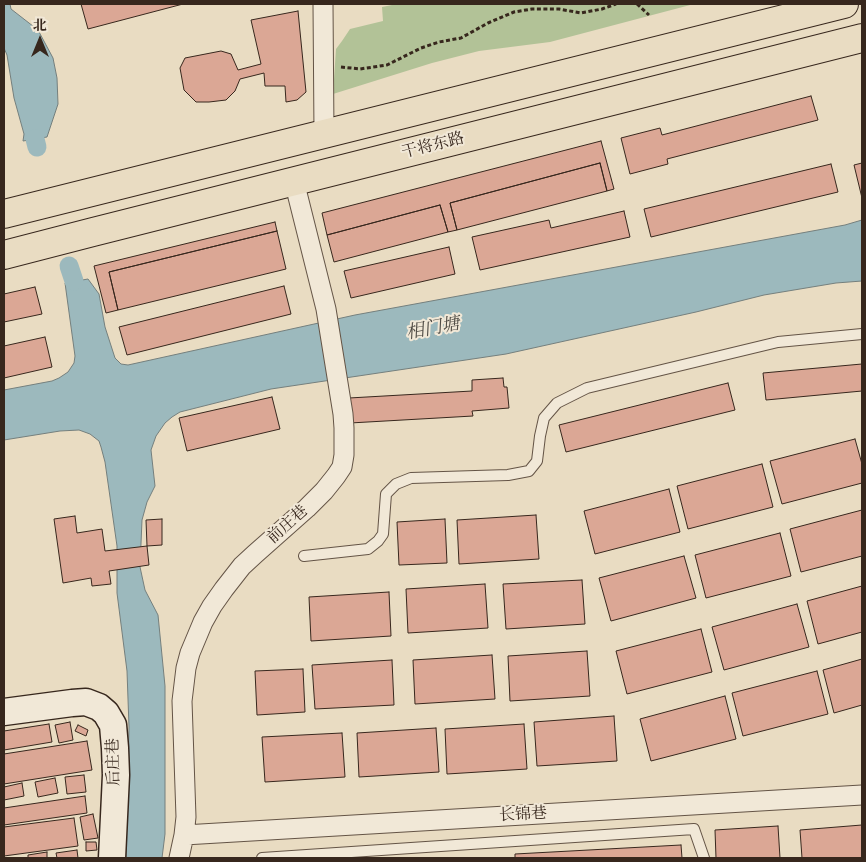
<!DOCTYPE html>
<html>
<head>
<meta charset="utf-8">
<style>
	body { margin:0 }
	#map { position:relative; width:866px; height:862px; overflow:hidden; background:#e9dcc2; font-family:"Gentium Book Plus","Noto Serif SC",serif }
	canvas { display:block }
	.frame { position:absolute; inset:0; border:5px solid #37271d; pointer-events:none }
	.north { position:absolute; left:15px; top:15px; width:50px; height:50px; -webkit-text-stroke:4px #f1e8d7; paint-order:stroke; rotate:0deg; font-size:14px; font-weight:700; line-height:20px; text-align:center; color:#37271d }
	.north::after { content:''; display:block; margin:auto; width:18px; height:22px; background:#37271d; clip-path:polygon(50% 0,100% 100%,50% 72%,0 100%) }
</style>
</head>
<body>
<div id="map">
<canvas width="866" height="862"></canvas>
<div class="frame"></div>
<div class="north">北</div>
</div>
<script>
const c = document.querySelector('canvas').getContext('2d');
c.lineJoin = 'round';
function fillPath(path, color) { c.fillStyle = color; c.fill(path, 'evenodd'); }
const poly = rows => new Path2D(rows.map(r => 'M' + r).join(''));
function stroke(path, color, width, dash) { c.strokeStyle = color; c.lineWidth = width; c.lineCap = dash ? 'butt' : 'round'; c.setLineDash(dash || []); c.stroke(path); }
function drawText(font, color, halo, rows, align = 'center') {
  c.font = font + ' "Gentium Book Plus","Noto Serif SC",serif'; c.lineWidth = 4; c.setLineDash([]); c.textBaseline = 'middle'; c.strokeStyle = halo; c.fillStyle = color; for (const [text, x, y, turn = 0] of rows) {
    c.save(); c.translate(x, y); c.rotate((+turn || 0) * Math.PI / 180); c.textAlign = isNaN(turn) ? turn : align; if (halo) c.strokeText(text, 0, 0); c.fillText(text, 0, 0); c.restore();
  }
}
const green = poly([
	[397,4,694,4,550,42,479,51,432,63,333,94,336,49,342,41,350,29,383,21,382,7]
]);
const water = poly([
	[4,4,10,4,11,9,38,30,53,58,57,78,58,104,47,137,23,141,24,134,14,98,7,55,4,48,4,4],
	[862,220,862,281,836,283,764,295,696,312,506,354,271,389,180,412,172,417,165,423,156,436,151,450,155,486,147,502,142,520,140,567,145,590,158,615,165,686,165,834,162,858,126,858,129,727,127,671,117,593,117,546,105,462,101,447,99,441,90,434,79,430,60,431,4,440,4,390,52,381,59,378,68,372,74,363,75,356,65,283,88,279,99,294,105,327,115,358,121,364,128,365,355,315,845,225,862,220]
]);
const canal = poly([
	[35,139,37,147],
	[69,266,74,281]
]);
const building = poly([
	[81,4,183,4,88,29,81,4],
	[298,11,306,92,297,100,286,102,285,86,265,86,264,73,240,79,235,91,226,100,209,102,196,102,184,90,180,68,185,58,221,51,231,54,238,70,261,64,251,20,298,11],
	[811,96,818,120,667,159,668,164,630,174,621,138,660,128,662,135,811,96],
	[601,141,614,189,607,191,600,163,450,203,457,230,448,232,440,205,327,235,322,213,601,141],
	[600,163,607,191,457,230,450,203,600,163],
	[862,163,862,198,854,165,862,163],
	[831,164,838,192,651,237,644,209,831,164],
	[440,205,448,232,334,262,327,235,440,205],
	[624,211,630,237,480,270,472,237,549,220,551,228,624,211],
	[275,222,277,231,109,272,118,310,106,313,94,266,275,222],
	[277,231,286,269,118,310,109,272,277,231],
	[449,247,455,274,351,298,344,271,449,247],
	[284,286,291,314,127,355,119,327,284,286],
	[35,287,42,314,4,322,4,294,35,287],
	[45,337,52,367,4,378,4,346,45,337],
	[862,364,862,391,766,400,763,373,862,364],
	[503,378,504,387,507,387,509,408,472,411,473,416,350,423,349,398,472,391,472,380,503,378],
	[728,383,735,410,566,452,559,425,728,383],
	[272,397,280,429,187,451,179,418,272,397],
	[855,439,862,464,862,483,782,504,770,461,855,439],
	[762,464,773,507,688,529,677,486,762,464],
	[669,489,680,532,595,554,584,511,669,489],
	[862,510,862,556,801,572,790,529,862,510],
	[536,515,539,559,459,564,457,520,536,515],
	[75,516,77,533,102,529,105,551,147,546,149,565,109,571,111,584,92,586,91,578,63,583,54,519,75,516],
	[162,519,162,545,147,546,146,520,162,519],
	[445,519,447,563,399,565,397,522,445,519],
	[780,533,791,576,706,598,695,555,780,533],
	[684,556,696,598,611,621,599,578,684,556],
	[582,580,585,624,506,629,503,584,582,580],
	[485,584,488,628,408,633,406,589,485,584],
	[862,586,862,632,818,644,807,601,862,586],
	[389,592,391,636,311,641,309,597,389,592],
	[797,604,809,647,724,670,712,627,797,604],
	[701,629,712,672,627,694,616,651,701,629],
	[587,651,590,696,510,701,508,656,587,651],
	[492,655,495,699,415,704,413,660,492,655],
	[862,659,862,705,834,713,823,670,862,659],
	[392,660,394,705,315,709,312,665,392,660],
	[303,669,305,712,257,715,255,671,303,669],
	[817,671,828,714,743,736,732,693,817,671],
	[725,696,736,739,651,761,640,719,725,696],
	[614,716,617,761,537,766,534,722,614,716],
	[70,722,73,740,59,743,55,725,70,722],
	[49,724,52,742,4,750,4,731,49,724],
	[524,724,527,769,447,774,445,729,524,724],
	[78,725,88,730,86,736,75,731,78,725],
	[436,728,439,772,359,777,357,733,436,728],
	[342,733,345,777,265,782,262,737,342,733],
	[87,741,92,770,4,784,4,754,87,741],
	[84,775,86,792,67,794,65,777,84,775],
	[55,778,58,793,38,797,35,782,55,778],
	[22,783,24,796,4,800,4,787,22,783],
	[85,796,87,813,4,825,4,808,85,796],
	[93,814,98,838,84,840,80,817,93,814],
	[74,818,78,846,4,856,4,827,74,818],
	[862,825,862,858,802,858,800,830,862,825],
	[778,826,780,858,716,858,715,830,778,826],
	[86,842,96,842,97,850,86,851,86,842],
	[681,845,682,858,515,858,515,854,681,845],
	[77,850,78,858,57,858,56,853,77,850],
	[47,852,47,858,28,858,28,855,47,852]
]);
const path = poly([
	[637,4,649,15],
	[341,67,360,69,387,65,421,48,439,42,461,38,488,23,514,12,532,9,559,9,581,13,602,9,616,4]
]);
const lane = poly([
	[304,556,368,549,378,541,383,534,386,494,396,484,411,478,508,475,529,471,537,461,540,436,544,418,557,403,587,388,778,342,862,334],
	[262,858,694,829,704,858]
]);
const street = poly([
	[323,4,324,134],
	[184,835,862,795],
	[179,858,184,835,186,817,182,701,186,668,190,653,203,622,212,606,224,589,242,566,255,554,307,508,324,491,336,476,342,467,344,455,344,428,343,414,326,309,294,181]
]);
const secondary = poly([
	[4,712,72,703,86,702,99,707,106,713,113,725,115,748,116,775,112,858]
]);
const primary = poly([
	[4,214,844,4],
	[4,255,93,232,862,38]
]);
const streetNames = [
	["干将东路",433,146,-14],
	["前庄巷",288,525,-42],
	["后庄巷",114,762,-91],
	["长锦巷",523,815,-3]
];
const waterNames = [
	["相门塘",433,329,-11]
];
fillPath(green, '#b2c297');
fillPath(water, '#9cb9bd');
stroke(water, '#747f7d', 1);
stroke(canal, '#9cb9bd', 19);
fillPath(building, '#dba795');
stroke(building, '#37271d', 1);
stroke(lane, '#645446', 12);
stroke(street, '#645446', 21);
stroke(secondary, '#37271d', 29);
stroke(primary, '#37271d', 30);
stroke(path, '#37271d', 3, [4, 2.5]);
stroke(lane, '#f1e8d7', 10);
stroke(street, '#f1e8d7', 19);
stroke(secondary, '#f1e8d7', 26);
stroke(primary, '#e9dcc2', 28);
drawText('16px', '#37271d', '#f1e8d7', streetNames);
drawText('italic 18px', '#504c45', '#f1e8d7', waterNames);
</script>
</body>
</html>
